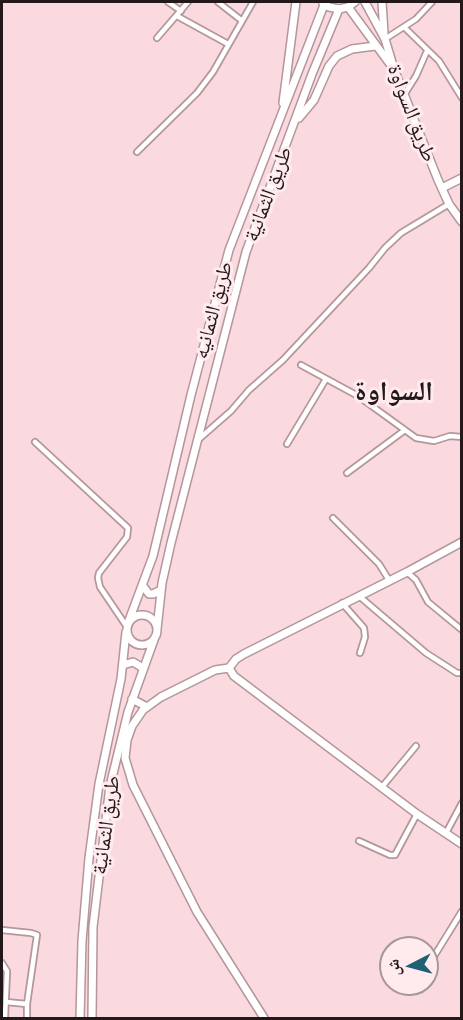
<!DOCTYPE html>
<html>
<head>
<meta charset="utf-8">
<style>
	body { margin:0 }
	#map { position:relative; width:463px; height:1020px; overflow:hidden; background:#fadadf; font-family:"Asap Condensed","Noto Naskh Arabic",sans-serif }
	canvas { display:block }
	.frame { position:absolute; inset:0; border:3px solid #23181a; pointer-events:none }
	.north { position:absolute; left:379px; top:936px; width:60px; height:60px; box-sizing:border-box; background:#ffebee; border:2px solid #a79799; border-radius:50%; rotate:264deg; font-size:16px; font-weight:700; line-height:24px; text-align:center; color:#23181a }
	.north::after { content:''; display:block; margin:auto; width:21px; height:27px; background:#1e6174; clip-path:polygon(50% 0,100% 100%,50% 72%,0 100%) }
</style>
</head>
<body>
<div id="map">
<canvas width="463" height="1020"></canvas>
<div class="frame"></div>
<div class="north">ش</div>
</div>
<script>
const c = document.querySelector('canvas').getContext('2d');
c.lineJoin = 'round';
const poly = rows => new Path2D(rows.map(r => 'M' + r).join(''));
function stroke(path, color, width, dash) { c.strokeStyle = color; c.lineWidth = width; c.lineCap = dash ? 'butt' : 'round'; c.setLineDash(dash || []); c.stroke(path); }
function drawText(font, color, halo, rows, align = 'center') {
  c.font = font + ' "Asap Condensed","Noto Naskh Arabic",sans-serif'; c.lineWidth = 6; c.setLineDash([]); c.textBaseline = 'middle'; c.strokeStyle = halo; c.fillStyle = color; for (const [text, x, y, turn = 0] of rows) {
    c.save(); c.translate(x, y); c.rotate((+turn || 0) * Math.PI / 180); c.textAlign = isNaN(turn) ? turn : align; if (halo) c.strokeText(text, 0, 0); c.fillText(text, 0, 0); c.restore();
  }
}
const street = poly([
	[168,2,181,11],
	[218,2,241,20],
	[177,16,228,44],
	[404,27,439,61,462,98],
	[157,38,188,2],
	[385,39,416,19,432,2],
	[404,95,416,76,427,51],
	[137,152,197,93,213,72,253,2],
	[301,365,358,396,416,438,434,441,450,436,462,437],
	[199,439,231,411,249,390,283,360,369,268,385,248,401,233,449,204],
	[35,442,128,528,127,537,99,573,98,578,100,587,127,627],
	[287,444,326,379],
	[347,473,405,430],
	[333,518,379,564,389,580],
	[407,572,416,580,428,602,462,630],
	[359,596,426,653,457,673,462,673],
	[342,603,364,628,365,637,360,653],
	[382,787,416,746],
	[446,833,462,803],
	[359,841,390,855,395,855,417,814],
	[2,930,31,933,37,935,27,1004,27,1018],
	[2,963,7,971,5,1018],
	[427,965,433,958,462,911],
	[403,989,408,984],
	[6,1002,27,1004]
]);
const secondary = poly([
	[365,2,385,39,394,69,438,180,449,204,462,222],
	[382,2,384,33],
	[323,3,329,7,339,9,348,7,355,2],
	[348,7,390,64],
	[283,103,296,2],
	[299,118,314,100,329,66,337,56,352,49,375,46],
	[442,188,462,178],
	[143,586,149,594,153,594,161,590],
	'127 630a15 15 0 1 1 30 0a15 15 0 1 1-30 0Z',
	[128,623,153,556,191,395,229,250,324,5],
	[157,629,162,583,171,543,246,252,312,74,339,9],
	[123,665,133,662,143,668],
	[229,668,234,676,275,707,417,814,462,844],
	[132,699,147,707],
	[80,1018,82,941,89,858,99,784,121,679,126,632],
	[92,1018,93,927,110,786,128,712,155,637],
	[264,1018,197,912,133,785,125,758,127,740,132,726,143,710,161,697,215,670,229,668,236,659,244,654,407,572,462,542]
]);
const streetNames = [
	["طريق السواوة",412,113,69],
	["طريق الثمانية",268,194,-69],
	["طريق الثمانيه",213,310,-75],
	["طريق الثمانية",106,825,-82]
];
const districtNames = [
	["السواوة",394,391]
];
stroke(street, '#b4969b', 8);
stroke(secondary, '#b4969b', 10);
stroke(street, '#fff', 4.5);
stroke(secondary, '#fff', 7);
drawText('21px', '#23181a', '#ffebee', streetNames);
drawText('bold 27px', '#23181a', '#ffebee', districtNames);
</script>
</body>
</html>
